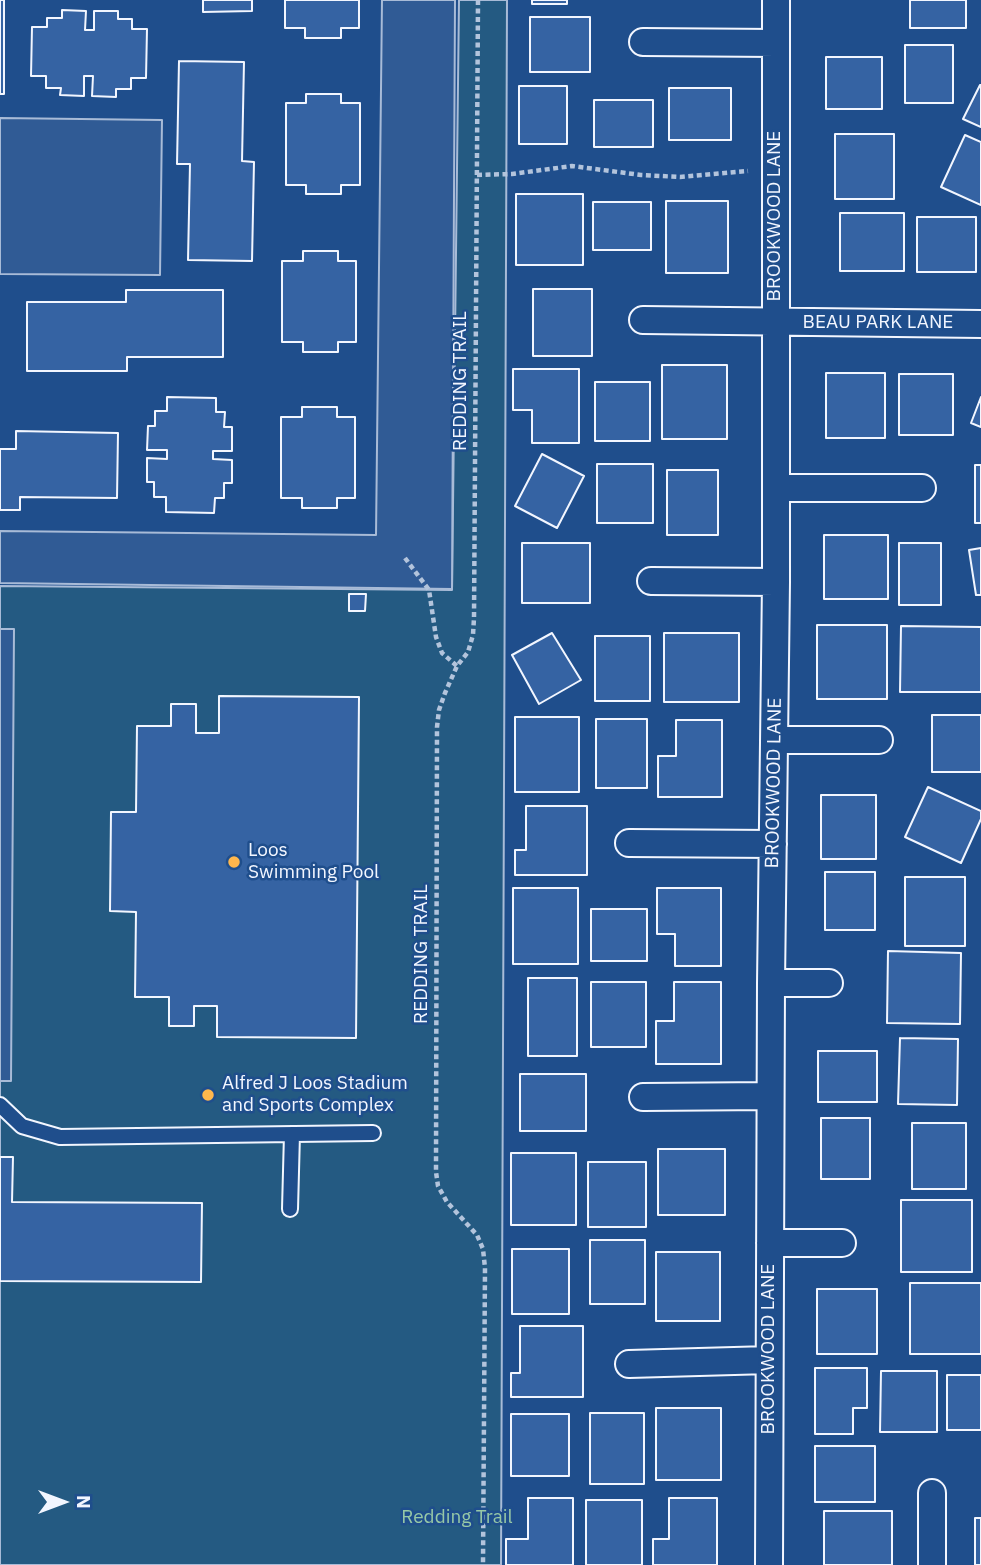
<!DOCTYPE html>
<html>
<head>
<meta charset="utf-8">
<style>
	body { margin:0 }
	#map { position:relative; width:981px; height:1565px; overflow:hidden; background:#1f4e8c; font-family:"IBM Plex Sans",sans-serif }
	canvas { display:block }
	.north { position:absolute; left:28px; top:1467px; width:70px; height:70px; -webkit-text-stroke:5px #1f4e8c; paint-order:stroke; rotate:90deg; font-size:19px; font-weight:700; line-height:28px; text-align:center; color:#f2f6ff }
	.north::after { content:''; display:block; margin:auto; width:24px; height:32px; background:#f2f6ff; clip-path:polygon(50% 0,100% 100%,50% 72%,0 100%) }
</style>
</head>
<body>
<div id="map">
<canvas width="981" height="1565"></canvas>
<div class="north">N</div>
</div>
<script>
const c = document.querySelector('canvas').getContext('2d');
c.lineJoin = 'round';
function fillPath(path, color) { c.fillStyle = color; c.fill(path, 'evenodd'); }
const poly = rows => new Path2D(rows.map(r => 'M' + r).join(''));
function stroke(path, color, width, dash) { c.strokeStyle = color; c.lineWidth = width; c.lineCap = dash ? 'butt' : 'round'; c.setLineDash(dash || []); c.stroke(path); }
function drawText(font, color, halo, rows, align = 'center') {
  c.font = font + ' "IBM Plex Sans",sans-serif'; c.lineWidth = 5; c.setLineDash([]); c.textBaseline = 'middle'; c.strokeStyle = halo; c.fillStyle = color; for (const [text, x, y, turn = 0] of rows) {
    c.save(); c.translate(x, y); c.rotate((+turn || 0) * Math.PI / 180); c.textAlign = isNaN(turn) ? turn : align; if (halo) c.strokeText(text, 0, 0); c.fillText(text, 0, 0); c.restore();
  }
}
const green = poly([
	[459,0,507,0,501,1565,0,1565,0,586,452,590,459,0]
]);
const parking = poly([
	[382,0,455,0,452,589,0,583,0,531,376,535,382,0],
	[0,118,162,120,160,275,0,274,0,118],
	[0,629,14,629,11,1081,0,1081,0,629]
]);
const building = poly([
	[0,0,4,0,4,94,0,94,0,0],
	[203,0,252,0,252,11,203,12,203,0],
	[285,0,359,0,359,28,341,28,341,38,305,38,305,28,285,28,285,0],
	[532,0,567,0,567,4,532,4,532,0],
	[910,0,966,0,966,28,910,28,910,0],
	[62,10,86,11,85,30,94,30,94,11,118,11,118,19,132,19,132,29,147,29,146,78,131,78,131,89,116,89,116,97,92,96,93,76,84,76,84,96,60,95,61,88,46,88,46,76,31,76,32,27,47,27,47,18,62,18,62,10],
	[530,17,590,17,590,72,530,72,530,17],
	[905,45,953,45,953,103,905,103,905,45],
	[826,57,882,57,882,109,826,109,826,57],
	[179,61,244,62,242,161,254,162,252,261,188,260,190,164,177,164,179,61],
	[980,85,981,85,981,127,963,119,980,85],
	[519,86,567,86,567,144,519,144,519,86],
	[669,88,731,88,731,140,669,140,669,88],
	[306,94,341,94,341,103,360,103,360,185,341,185,341,194,306,194,306,185,286,185,286,103,306,103,306,94],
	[594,100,653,100,653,147,594,147,594,100],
	[835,134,894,134,894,199,835,199,835,134],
	[965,135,981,142,981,205,941,187,965,135],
	[516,194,583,194,583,265,516,265,516,194],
	[666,201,728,201,728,273,666,273,666,201],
	[593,202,651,202,651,250,593,250,593,202],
	[840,213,904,213,904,271,840,271,840,213],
	[917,217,976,217,976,272,917,272,917,217],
	[303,251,338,251,338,261,356,261,356,342,338,342,338,352,303,352,303,342,282,342,282,261,303,261,303,251],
	[533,289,592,289,592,356,533,356,533,289],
	[126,290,223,290,223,357,127,357,127,371,27,371,27,302,126,302,126,290],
	[662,365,727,365,727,439,662,439,662,365],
	[513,369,579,369,579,443,532,443,532,410,513,410,513,369],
	[826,373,885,373,885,438,826,438,826,373],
	[899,374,953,374,953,435,899,435,899,374],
	[595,382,650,382,650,441,595,441,595,382],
	[167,397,216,398,216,412,225,412,224,427,232,427,232,451,213,451,213,459,232,460,232,483,224,483,224,498,215,498,214,513,166,512,166,497,154,497,154,482,147,482,147,458,167,459,167,450,147,450,148,426,155,426,155,411,167,411,167,397],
	[981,397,981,427,971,423,981,397],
	[302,407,337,407,337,417,355,417,355,498,337,498,337,508,302,508,302,498,281,498,281,417,302,417,302,407],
	[16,431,118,433,117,498,20,497,20,510,0,510,0,449,16,449,16,431],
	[542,454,584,476,557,528,515,506,542,454],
	[597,464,653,464,653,523,597,523,597,464],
	[975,465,981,465,981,523,975,523,975,465],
	[667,470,718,470,718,535,667,535,667,470],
	[824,535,888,535,888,599,824,599,824,535],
	[522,543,590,543,590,603,522,603,522,543],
	[899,543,941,543,941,605,899,605,899,543],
	[981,548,981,595,976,595,969,550,981,548],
	[349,594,366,594,365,611,349,611,349,594],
	[817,625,887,625,887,699,817,699,817,625],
	[901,626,981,627,981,692,900,692,901,626],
	[552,633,581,680,539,704,512,655,552,633],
	[664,633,739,633,739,702,664,702,664,633],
	[595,636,650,636,650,701,595,701,595,636],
	[219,696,359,697,356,1038,217,1037,217,1006,194,1006,194,1026,169,1026,169,997,135,997,136,912,110,911,111,812,136,812,137,726,171,726,171,704,196,704,196,733,219,733,219,696],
	[932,715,981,715,981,772,932,772,932,715],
	[515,717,579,717,579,792,515,792,515,717],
	[596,719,647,719,647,788,596,788,596,719],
	[676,720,722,720,722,797,658,797,658,756,676,756,676,720],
	[928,787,981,811,981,819,961,863,905,837,928,787],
	[821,795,876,795,876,859,821,859,821,795],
	[526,806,587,806,587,875,515,875,515,850,526,850,526,806],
	[825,872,875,872,875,930,825,930,825,872],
	[905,877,965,877,965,946,905,946,905,877],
	[513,888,578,888,578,964,513,964,513,888],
	[657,888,721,888,721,966,675,966,675,934,657,934,657,888],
	[591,909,647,909,647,961,591,961,591,909],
	[888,951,961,953,960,1024,887,1023,888,951],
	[528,978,577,978,577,1056,528,1056,528,978],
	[591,982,646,982,646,1047,591,1047,591,982],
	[674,982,721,982,721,1064,656,1064,656,1021,674,1021,674,982],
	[900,1038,958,1039,957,1105,898,1104,900,1038],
	[818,1051,877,1051,877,1102,818,1102,818,1051],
	[520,1074,586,1074,586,1131,520,1131,520,1074],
	[821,1118,870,1118,870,1179,821,1179,821,1118],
	[912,1123,966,1123,966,1189,912,1189,912,1123],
	[658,1149,725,1149,725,1215,658,1215,658,1149],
	[511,1153,576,1153,576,1225,511,1225,511,1153],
	[0,1157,13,1157,12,1202,202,1203,201,1282,0,1281,0,1157],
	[588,1162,646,1162,646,1227,588,1227,588,1162],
	[901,1200,972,1200,972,1272,901,1272,901,1200],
	[590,1240,645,1240,645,1304,590,1304,590,1240],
	[512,1249,569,1249,569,1314,512,1314,512,1249],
	[656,1252,720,1252,720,1321,656,1321,656,1252],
	[910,1283,981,1283,981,1354,910,1354,910,1283],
	[817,1289,877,1289,877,1354,817,1354,817,1289],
	[520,1326,583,1326,583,1397,511,1397,511,1373,520,1373,520,1326],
	[815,1368,867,1368,867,1408,853,1408,853,1434,815,1434,815,1368],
	[881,1371,937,1371,937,1432,880,1432,881,1371],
	[947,1375,981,1375,981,1430,947,1430,947,1375],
	[656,1408,721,1408,721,1480,656,1480,656,1408],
	[590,1413,644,1413,644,1484,590,1484,590,1413],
	[511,1414,569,1414,569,1476,511,1476,511,1414],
	[815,1446,875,1446,875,1502,815,1502,815,1446],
	[528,1498,573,1498,573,1565,506,1565,506,1539,528,1539,528,1498],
	[669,1498,717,1498,717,1565,653,1565,653,1539,669,1539,669,1498],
	[586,1500,642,1500,642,1565,586,1565,586,1500],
	[824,1511,892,1511,892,1565,824,1565,824,1511],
	[975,1518,981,1518,981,1565,975,1565,975,1518]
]);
const path = poly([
	[478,0,474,618,473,635,468,652,457,666,445,693,439,710,437,727,436,1172,438,1186,447,1202,477,1235,483,1249,485,1268,483,1565],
	[477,175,512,174,572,166,641,175,680,177,748,171],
	[405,558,429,590,436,637,442,653,457,666]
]);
const service = poly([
	[0,1105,22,1126,60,1137,373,1133],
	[290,1209,292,1134]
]);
const minor = poly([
	[643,42,776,43],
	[643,320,981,324],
	[776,488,922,488],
	[651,581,776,582],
	[775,740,879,740],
	[629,843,773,844],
	[771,983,829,983],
	[643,1097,770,1096],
	[770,1243,842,1243],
	[629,1364,769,1360],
	[769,1565,771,983,776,582,776,0],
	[932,1565,932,1493]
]);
const markers = [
	[234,862,7,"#ffb74d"],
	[208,1095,7,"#ffb74d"]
];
const streetNames = [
	["BROOKWOOD LANE",775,216,-90],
	["BEAU PARK LANE",878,323],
	["REDDING TRAIL",461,381,-90],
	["BROOKWOOD LANE",774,783,-89],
	["REDDING TRAIL",422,954,-90],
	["BROOKWOOD LANE",769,1349,-90]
];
const poiNames = [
	["Loos",248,851],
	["Swimming Pool",248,873],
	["Alfred J Loos Stadium",222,1084],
	["and Sports Complex",222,1106]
];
const parkNames = [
	["Redding Trail",457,1518]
];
fillPath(green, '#245a82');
stroke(green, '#a8bbd7', 2);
fillPath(parking, '#305b95');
stroke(parking, '#a8bbd7', 2);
fillPath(building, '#3563a3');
stroke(building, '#f2f6ff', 2);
stroke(service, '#f2f6ff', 18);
stroke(minor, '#f2f6ff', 30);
stroke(path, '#b3c4dc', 4.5, [5, 3.5]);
stroke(service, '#1f4e8c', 14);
stroke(minor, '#1f4e8c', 26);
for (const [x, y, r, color] of markers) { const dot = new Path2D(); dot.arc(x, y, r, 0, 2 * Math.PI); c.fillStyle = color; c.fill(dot); stroke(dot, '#1f4e8c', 2.5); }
drawText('19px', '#f2f6ff', '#1f4e8c', streetNames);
drawText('19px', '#f2f6ff', '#1f4e8c', poiNames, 'left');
drawText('19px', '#97c8a6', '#1f4e8c', parkNames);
</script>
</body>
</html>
